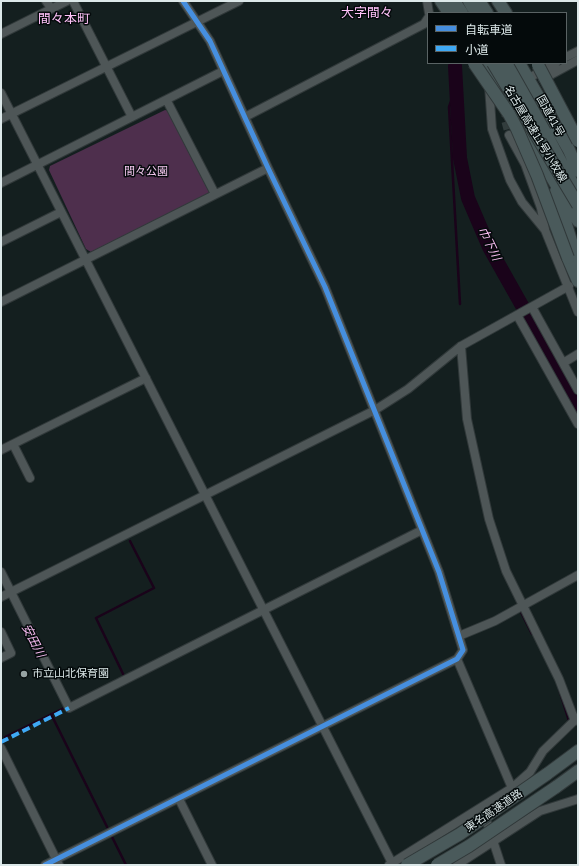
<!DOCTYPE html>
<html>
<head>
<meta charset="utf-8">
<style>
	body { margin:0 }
	#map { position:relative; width:579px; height:866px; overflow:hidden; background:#141f1f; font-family:Arial,"Noto Sans JP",sans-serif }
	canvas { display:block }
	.frame { position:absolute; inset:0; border:2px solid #dce8e9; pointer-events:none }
	.legend { position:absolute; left:427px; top:12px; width:140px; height:52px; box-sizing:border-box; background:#040a0b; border:1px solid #5a6364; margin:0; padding:5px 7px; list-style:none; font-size:12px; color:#dce8e9 }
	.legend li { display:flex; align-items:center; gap:8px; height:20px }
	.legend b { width:20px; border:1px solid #5a6364 }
</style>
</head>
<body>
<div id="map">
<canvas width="579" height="866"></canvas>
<div class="frame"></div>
<ul class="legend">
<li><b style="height:5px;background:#468fdf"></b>自転車道</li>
<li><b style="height:5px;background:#3fa9f5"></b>小道</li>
</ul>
</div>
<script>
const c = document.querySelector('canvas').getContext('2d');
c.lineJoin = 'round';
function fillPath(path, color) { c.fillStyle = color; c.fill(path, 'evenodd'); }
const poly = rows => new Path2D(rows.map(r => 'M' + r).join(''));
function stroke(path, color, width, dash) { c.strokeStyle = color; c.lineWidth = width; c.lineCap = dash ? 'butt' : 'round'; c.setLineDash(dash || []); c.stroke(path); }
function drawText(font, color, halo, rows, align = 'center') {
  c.font = font + ' Arial,"Noto Sans JP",sans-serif'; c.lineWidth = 3; c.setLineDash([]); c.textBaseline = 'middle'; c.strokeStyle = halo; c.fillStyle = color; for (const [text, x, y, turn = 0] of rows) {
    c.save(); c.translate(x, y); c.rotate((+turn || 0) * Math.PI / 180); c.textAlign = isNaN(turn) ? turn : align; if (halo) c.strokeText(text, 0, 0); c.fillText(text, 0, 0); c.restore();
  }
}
const green = poly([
	[165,110,169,111,210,190,209,196,91,252,86,249,49,170,50,166]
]);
const stream = poly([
	[456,87,449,107,460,304],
	[521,612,532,634],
	[125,678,96,618,154,588,130,541],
	[559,689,569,721],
	[51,714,126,865],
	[5,737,66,707,65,706]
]);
const river = poly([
	[455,66,460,158,468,198,489,247,578,405]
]);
const minorTunnel = poly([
	[507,110,505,120,509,135]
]);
const minor = poly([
	[46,1,51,8],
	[73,1,132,117],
	[427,1,429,13],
	[1,34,67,1],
	[566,57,578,51],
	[529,78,556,63],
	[543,79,578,60],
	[489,86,492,129,510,180,522,202,545,230,578,312],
	[1,93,392,863],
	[167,101,215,194],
	[245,117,424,24,428,18],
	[1,119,239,1],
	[509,135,525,164,541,208,545,229],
	[1,183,223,71],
	[1,242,61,212],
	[1,302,268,168],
	[532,307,578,390],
	[517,315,578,424],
	[461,346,467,419,489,519,506,571,559,679,575,721],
	[563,363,578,354],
	[13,444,30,478],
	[1,450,146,378],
	[1,572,69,708,422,530],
	[1,597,375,410,408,389,461,346,569,286],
	[1,632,11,653,1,658],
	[459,636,495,621,578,575],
	[457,659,512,788],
	[1,748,59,865],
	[179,799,212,865],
	[484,813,501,865],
	[45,865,457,659,463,650,439,572,325,287,268,168,210,41,183,1],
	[389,865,512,788,530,772,543,751,577,718],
	[457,865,540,811,578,799]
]);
const highway = poly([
	[441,1,449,13],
	[454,1,462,13],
	[469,1,476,13],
	[479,1,487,13],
	[498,1,506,13],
	[482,63,496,86],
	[519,63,569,150,578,171],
	[516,118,578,221],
	[545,132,578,194],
	[556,191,578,264],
	[568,258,578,281],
	[547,774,578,751],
	[556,787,578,771]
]);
const highwayBridge = poly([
	[474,63,509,114,517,129,537,175,568,258],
	[493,63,578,205],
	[506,63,545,132],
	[538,65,578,141],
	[407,865,460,834,547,774],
	[437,865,469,846,556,787]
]);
const quiet = poly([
	[1,742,69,708]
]);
const cycleway = poly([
	[45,865,457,659,463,650,439,572,325,287,268,168,210,41,183,1]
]);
const markers = [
	[24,674,4,"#96a2a2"]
];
const streetNames = [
	["国道41号",550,116,61],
	["名古屋高速11号小牧線",535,134,59],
	["東名高速道路",494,811,-34]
];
const parkNames = [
	["間々公園",146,172]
];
const poiNames = [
	["市立山北保育園",32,674]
];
const waterNames = [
	["巾下川",489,244,64],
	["安田川",33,641,63]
];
const quarterNames = [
	["大字間々",367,13],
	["間々本町",64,19]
];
fillPath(green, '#4e2f4d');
stroke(stream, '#1a031a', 2.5);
stroke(river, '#1a031a', 14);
stroke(minorTunnel, '#323d3d', 8, [8, 4]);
stroke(minor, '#31393a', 10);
stroke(highway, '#31393a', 14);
stroke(minor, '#4e5657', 8);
stroke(highway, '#4a5a5b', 12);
stroke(highwayBridge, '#31393a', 14, []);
stroke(highwayBridge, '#4a5a5b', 12);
stroke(quiet, '#3fa9f5', 4, [8, 4]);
stroke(cycleway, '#468fdf', 5);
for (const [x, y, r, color] of markers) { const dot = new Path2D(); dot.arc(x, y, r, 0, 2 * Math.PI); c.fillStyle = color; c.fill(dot); stroke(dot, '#040a0b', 1.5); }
drawText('11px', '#dce8e9', '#040a0b', streetNames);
drawText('11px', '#f7caf2', '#040a0b', parkNames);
drawText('11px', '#dce8e9', '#040a0b', poiNames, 'left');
drawText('italic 12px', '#f7bcf1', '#040a0b', waterNames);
drawText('13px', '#fec1f8', '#040a0b', quarterNames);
</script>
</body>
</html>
